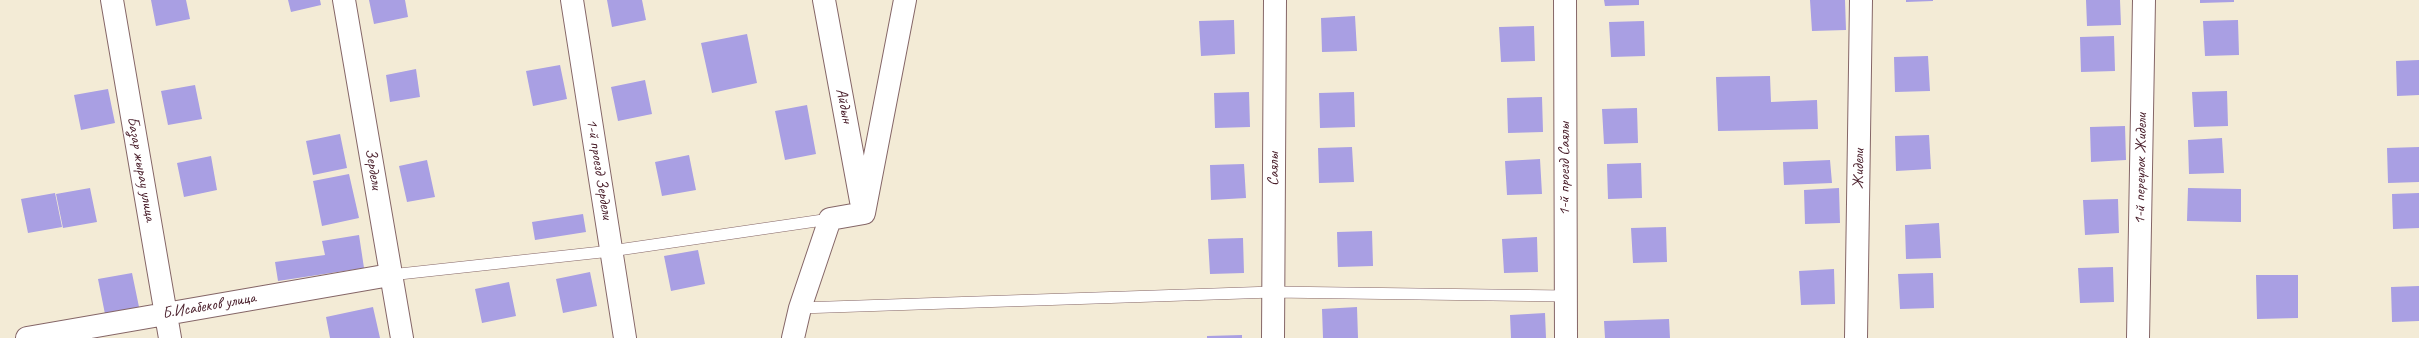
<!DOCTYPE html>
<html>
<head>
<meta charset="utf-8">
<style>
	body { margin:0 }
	canvas { display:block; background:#f3ebd6 }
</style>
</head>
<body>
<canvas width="2419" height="338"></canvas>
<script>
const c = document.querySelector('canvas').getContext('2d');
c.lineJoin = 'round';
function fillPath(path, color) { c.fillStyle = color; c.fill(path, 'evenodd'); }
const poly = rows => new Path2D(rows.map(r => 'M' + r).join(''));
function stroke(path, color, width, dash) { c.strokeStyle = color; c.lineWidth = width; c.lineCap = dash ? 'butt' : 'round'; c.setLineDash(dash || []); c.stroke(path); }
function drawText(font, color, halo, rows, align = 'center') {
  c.font = font + ' Caveat,sans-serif'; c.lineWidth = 3.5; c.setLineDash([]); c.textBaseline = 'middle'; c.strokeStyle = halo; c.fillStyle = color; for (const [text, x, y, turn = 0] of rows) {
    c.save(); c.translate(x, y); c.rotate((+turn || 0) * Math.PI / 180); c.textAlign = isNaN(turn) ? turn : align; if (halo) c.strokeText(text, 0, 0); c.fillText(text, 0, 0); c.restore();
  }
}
const building = poly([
	[151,0,186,0,190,19,156,26],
	[288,0,320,0,321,5,291,12],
	[369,0,405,0,408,17,374,24],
	[607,0,642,0,646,20,612,27],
	[1604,0,1639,0,1639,5,1605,6],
	[1810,0,1845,0,1846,30,1812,31],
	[1906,0,1933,0,1933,1,1906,2],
	[2086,0,2120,0,2121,25,2087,26],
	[2200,0,2234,0,2234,2,2200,3],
	[1355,16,1357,51,1322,52,1321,18],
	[1234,20,1235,54,1201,56,1199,21],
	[2238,20,2239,55,2205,56,2203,21],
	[1644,21,1645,56,1611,57,1609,22],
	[1534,26,1535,61,1501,62,1499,27],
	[747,34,757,83,712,93,701,43],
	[2114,36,2115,71,2081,72,2080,37],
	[1928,56,1930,91,1895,92,1894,57],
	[2419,60,2419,95,2397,96,2396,61],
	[560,65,567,99,533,106,526,71],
	[416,69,420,97,390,102,386,75],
	[1770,76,1771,102,1817,100,1818,129,1718,131,1716,77],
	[645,80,652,114,618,121,611,87],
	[195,85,202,119,168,125,161,91],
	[108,89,115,123,81,130,74,95],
	[2227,91,2228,126,2194,127,2192,92],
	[1249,92,1250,127,1215,128,1214,93],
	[1354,92,1355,127,1320,128,1319,93],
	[1542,97,1543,132,1508,133,1507,98],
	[807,105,816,154,785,160,775,111],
	[1637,108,1638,143,1604,144,1602,109],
	[2125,126,2126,160,2091,162,2090,127],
	[340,134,347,168,313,175,306,141],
	[1929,135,1931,169,1896,171,1895,136],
	[2222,138,2224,173,2189,174,2188,140],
	[1352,147,1354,182,1319,183,1318,148],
	[2419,147,2419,182,2388,183,2387,148],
	[689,155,696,190,662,196,655,162],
	[211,156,217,190,184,197,177,163],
	[1540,159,1542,194,1507,195,1505,161],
	[427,160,435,197,407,202,399,166],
	[1830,160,1832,183,1784,185,1783,162],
	[1641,163,1642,198,1608,199,1607,164],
	[1244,164,1246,198,1211,200,1210,165],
	[349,174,359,218,322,226,313,181],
	[90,188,97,222,63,228,56,194],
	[1839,188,1840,223,1805,224,1804,190],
	[2188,188,2241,189,2241,222,2187,221],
	[55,193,62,227,28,233,21,199],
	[2419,193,2419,228,2393,229,2392,194],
	[2118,199,2119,233,2085,235,2083,200],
	[583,214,586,232,535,240,532,222],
	[1939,223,1941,258,1906,259,1905,225],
	[1666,227,1667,262,1633,263,1631,228],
	[1372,231,1373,266,1338,267,1337,232],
	[359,235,364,268,278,281,275,262,325,255,322,241],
	[1537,237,1538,272,1504,273,1502,239],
	[1243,238,1244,273,1210,274,1208,239],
	[698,250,705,284,671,291,664,256],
	[2113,267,2114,302,2080,303,2078,268],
	[1834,269,1835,304,1801,305,1799,271],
	[590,272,597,306,563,313,556,279],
	[132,273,139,307,105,314,98,279],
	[1933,273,1934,308,1900,309,1898,274],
	[2256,275,2298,275,2298,318,2257,319],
	[509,282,516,316,482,323,475,289],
	[2419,286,2419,321,2392,322,2391,287],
	[373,307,380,338,330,338,326,317],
	[1357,307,1358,338,1323,338,1322,309],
	[1545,313,1546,338,1511,338,1510,315],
	[1669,319,1670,338,1605,338,1604,321],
	[1242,335,1242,338,1207,338,1207,336]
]);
const lane = poly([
	[390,275,611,251,830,219],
	[800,308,1273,292,1565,296]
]);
const street = poly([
	[112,0,170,338],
	[344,0,402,338],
	[572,0,625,338],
	[824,0,861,201],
	[1565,0,1566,338],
	[27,338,390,275],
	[793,338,800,308,830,219,864,213,905,0],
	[1273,338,1275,0],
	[1856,338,1861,0],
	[2138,338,2144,0]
]);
const streetNames = [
	["Айдын",844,106,79],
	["Базар жырау улица",141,169,80],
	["Зердели",373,169,81],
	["1-й проезд Зердели",599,169,81],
	["Саялы",1274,169,-90],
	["1-й проезд Саялы",1565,169,-90],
	["Жидели",1859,169,-89],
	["1-й переулок Жидели",2141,169,-89],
	["Б.Исабеков улица",209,306,-10]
];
fillPath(building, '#a99fe3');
stroke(lane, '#856667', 12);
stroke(street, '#856667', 24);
stroke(lane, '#fff', 11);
stroke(street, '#fff', 22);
drawText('16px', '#4a1f2b', '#fff', streetNames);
</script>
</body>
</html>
